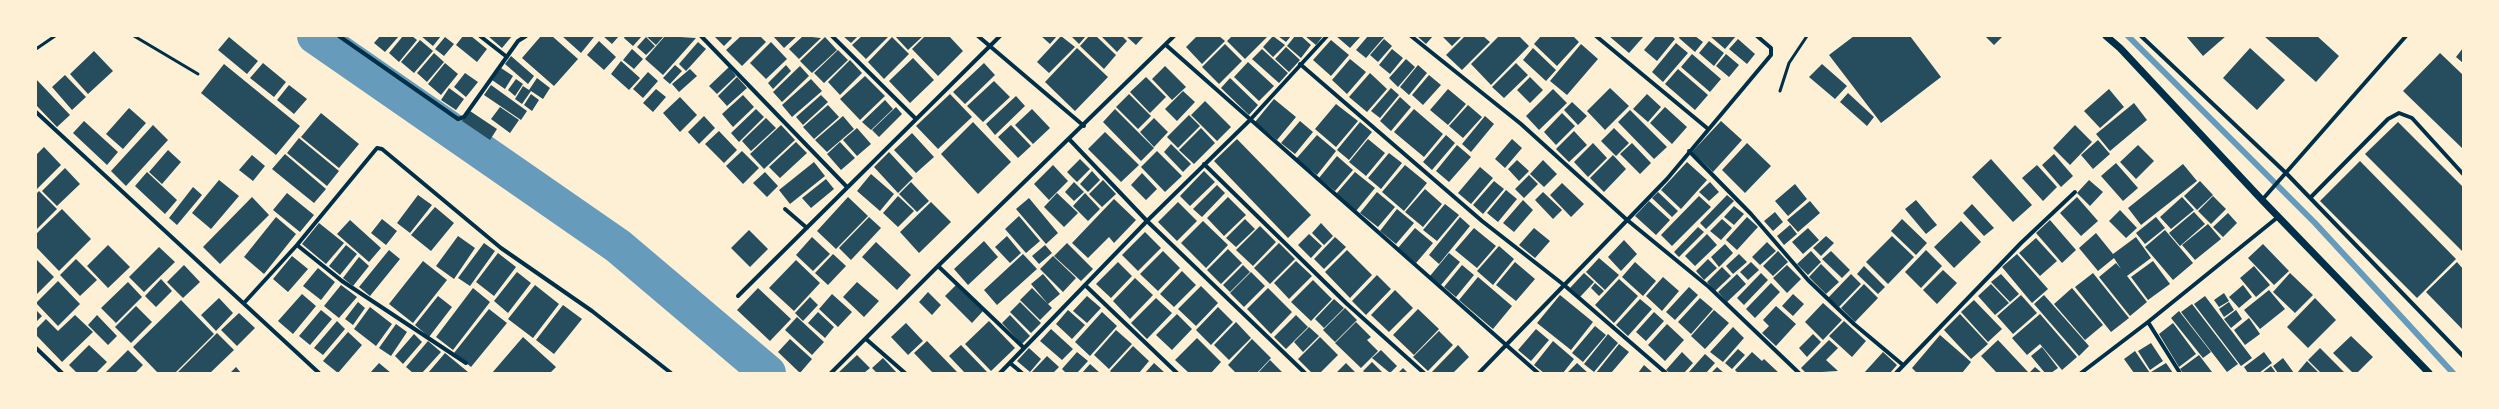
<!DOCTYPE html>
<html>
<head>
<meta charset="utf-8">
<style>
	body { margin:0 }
	#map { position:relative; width:2499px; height:409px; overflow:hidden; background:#fdf0d5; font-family:"Source Serif 4",serif }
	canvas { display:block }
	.frame { position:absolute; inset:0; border:37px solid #fdf0d5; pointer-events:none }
</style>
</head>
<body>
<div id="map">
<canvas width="2499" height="409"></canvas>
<div class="frame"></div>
</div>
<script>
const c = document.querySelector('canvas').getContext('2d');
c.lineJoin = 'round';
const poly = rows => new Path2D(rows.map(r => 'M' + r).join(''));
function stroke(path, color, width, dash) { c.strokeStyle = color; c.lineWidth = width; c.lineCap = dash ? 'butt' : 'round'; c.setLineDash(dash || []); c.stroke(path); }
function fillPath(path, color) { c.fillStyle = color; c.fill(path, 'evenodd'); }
const stream = poly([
	[2128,36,2315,223,2453,373]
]);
const river = poly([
	[315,36,618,246,768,373]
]);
const building = poly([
	[380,36,399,36,385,52,374,43],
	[403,36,412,36,417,40,399,62,389,53],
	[421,36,441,36,433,46],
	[463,36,471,36,487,49,477,62,456,45],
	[488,36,512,36,502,48],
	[541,36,552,36,578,59,554,86,522,58],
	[562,36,593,36,594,37,581,53],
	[603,36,619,36,612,44],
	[625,36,642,36,633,46,624,38],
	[646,36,664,36,656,45],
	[665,36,696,38,663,75,645,59],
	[714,36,730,36,732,38,724,46],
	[741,36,760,36,766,42,742,66,726,50],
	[773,36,797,36,784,48],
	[803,36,821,38,799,59,789,49],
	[843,36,858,36,851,43],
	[862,36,889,36,866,59,852,45],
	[895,36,923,36,908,50],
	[925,36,949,36,963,51,938,76,912,49],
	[1041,36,1057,36,1050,44],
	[1061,36,1075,47,1049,73,1037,62],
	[1071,36,1086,36,1079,44],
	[1089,36,1096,36,1116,55,1104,69,1080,46],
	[1101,36,1122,36,1127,41,1117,52],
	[1126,36,1144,36,1136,45],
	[1197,36,1219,36,1225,41,1202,64,1186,47],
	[1232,36,1268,36,1245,59,1227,41],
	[1273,36,1285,45,1273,57,1263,47],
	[1278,36,1291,36,1286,42],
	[1295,36,1301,36,1311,45,1301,58,1287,46],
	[1305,36,1323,36,1316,45],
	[1336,36,1359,36,1360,37,1350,48],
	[1368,36,1385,36,1366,58,1356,50],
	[1417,36,1433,36,1426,44],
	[1442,36,1462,36,1452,46],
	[1465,36,1483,36,1490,42,1462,70,1446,55],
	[1499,36,1519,36,1529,46,1491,85,1471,64],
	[1541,36,1573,36,1579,42,1557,66,1534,44],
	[1609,36,1644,36,1629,53],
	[1656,36,1672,36,1675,39,1657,61,1644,50],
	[1680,36,1695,36,1703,42,1695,52,1679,38],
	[1710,36,1736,36,1725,49],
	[1854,36,1910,36,1941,77,1881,123,1829,55],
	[1985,36,2003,36,1994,45],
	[2186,36,2226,36,2203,56],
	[2264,36,2317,36,2339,56,2316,82],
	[229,37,258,61,247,74,218,50],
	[445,37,454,44,444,56,435,49],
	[646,37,655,46,646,55,637,47],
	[825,37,837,50,812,73,800,61],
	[892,37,909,54,884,79,868,62],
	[1384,39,1392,46,1378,62,1370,55],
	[1738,39,1755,54,1747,64,1729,49],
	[420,40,433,51,414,73,401,62],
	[1331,40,1349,55,1331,76,1313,60],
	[599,41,616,57,604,70,587,55],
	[1709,41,1724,53,1714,66,1699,53],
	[698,42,706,49,686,71,679,64],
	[771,42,787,59,766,79,750,63],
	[1676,43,1688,53,1663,82,1652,72],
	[1225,44,1242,61,1219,84,1202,67],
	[1581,44,1598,59,1567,95,1550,81],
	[1286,47,1300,60,1289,72,1275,59],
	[1077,48,1108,77,1075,111,1045,82],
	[1533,48,1556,70,1546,81,1523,60],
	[2250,48,2285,80,2257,110,2223,78],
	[2463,48,2463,63,2456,57],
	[632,49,643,59,634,69,623,60],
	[1262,49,1288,73,1279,83,1252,59],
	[1392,49,1403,58,1390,74,1379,65],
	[838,50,848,60,824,83,814,73],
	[94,51,113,71,88,94,70,74],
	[434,53,444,62,427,82,417,73],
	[2440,53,2463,75,2463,149,2403,91],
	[1692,54,1721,79,1710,92,1681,67],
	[1726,54,1739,65,1729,77,1716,66],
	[511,56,534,76,528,84,505,64],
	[913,58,934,80,910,103,889,81],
	[1350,59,1366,72,1347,94,1332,80],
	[1406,59,1415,67,1398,87,1389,78],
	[850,60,862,73,840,95,828,82],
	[621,61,640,78,629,90,611,74],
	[1248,62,1274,86,1259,101,1234,77],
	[263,63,286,82,274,97,250,78],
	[445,63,458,74,441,95,428,84],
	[984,63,995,75,965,104,953,92],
	[1516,63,1528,75,1504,98,1492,87],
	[224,64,300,126,276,155,201,93],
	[1822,64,1847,86,1835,99,1809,77],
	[675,65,682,71,670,84,663,78],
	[786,65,791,71,773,89,768,83],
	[1418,65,1427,73,1409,95,1400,87],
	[800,66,809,76,782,102,773,92],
	[1165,66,1186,87,1172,100,1152,79],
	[729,67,736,76,717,94,709,86],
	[501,68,513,76,505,89,492,80],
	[690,69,697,76,679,92,672,84],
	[1678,69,1708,95,1695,110,1665,84],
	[648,72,658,81,643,98,633,89],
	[465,73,478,82,466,97,454,87],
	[1370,73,1387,89,1367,112,1349,97],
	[65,75,86,97,72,110,52,87],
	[1429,75,1441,85,1423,105,1412,95],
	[865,76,885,96,860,120,840,99],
	[737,77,747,88,727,106,718,96],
	[1146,77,1166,97,1150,113,1130,92],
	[1530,77,1543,90,1530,103,1517,90],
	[537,78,550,88,543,99,531,91,522,104,515,99,523,86,529,90],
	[1230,78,1258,105,1249,115,1221,88],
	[36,79,70,115,57,127,36,105],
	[516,79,523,84,515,96,508,90],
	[811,79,822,91,792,117,782,105],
	[994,81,1010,97,983,122,967,106],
	[289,85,307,99,294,114,277,100],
	[491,85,527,111,521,120,484,95],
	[449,88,464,99,456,110,441,100],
	[1391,88,1399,95,1380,118,1371,111],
	[1610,88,1629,106,1605,130,1587,111],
	[656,89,666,97,653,112,643,103],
	[1448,89,1466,104,1448,125,1430,110],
	[1553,89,1567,103,1539,130,1526,116],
	[2109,89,2124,107,2100,128,2084,111],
	[1183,91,1195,102,1177,121,1165,109],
	[1848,93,1874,117,1867,126,1840,102],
	[531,94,539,100,532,111,524,105],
	[950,94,972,117,938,149,916,126],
	[1129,94,1151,116,1138,129,1116,107],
	[1647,94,1661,107,1648,122,1633,109],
	[743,95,754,107,733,127,722,114],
	[821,95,828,102,803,125,796,117],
	[1016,96,1025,106,995,135,986,124],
	[680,97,697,115,680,132,663,113],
	[1400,97,1411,107,1391,131,1380,121],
	[1274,99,1296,117,1277,140,1255,122],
	[885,100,893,109,871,130,862,122],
	[1205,101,1231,127,1217,141,1191,115],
	[1572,102,1587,116,1578,125,1564,110],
	[2134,103,2147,120,2110,151,2096,134],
	[1336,104,1358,121,1336,147,1315,129],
	[828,105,839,117,814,139,803,127],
	[1468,105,1482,117,1463,138,1449,126],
	[500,107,519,120,510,133,491,119],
	[896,107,902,114,879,137,872,130],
	[1665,107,1687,127,1672,144,1650,123],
	[129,108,146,123,123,149,106,134],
	[756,109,764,117,739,142,731,133],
	[1032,109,1050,128,1033,144,1015,125],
	[1115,109,1154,148,1141,161,1103,122],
	[1414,109,1443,134,1424,157,1394,132],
	[1630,110,1667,147,1654,159,1618,122],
	[470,111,497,129,490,140,462,121],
	[321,113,359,144,339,168,301,137],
	[1562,113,1575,126,1556,145,1544,132],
	[1189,115,1200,126,1178,148,1167,137],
	[704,116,715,128,699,144,688,132],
	[843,116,854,129,827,152,815,140],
	[1485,116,1494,124,1471,152,1462,144],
	[766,118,776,128,751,151,742,141],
	[1154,118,1168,132,1154,147,1140,132],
	[84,121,118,152,107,165,73,133],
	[1300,121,1313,132,1295,154,1281,143],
	[1721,121,1742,140,1713,172,1692,152],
	[973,122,1011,162,978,194,941,154],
	[1360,122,1372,132,1349,160,1337,150],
	[2398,122,2463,187,2463,252,2365,154],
	[153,125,168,140,126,186,111,171],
	[781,125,795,140,764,169,750,154],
	[1011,125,1031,146,1018,158,998,137],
	[2075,125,2092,142,2070,165,2053,148],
	[857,128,871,144,857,156,843,140],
	[1201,128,1215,143,1194,164,1179,150],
	[1614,128,1629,143,1616,156,1601,141],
	[719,131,737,150,724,163,705,144],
	[1574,131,1587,145,1569,162,1556,149],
	[1105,132,1139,165,1121,182,1088,149],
	[912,133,934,157,916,173,894,150],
	[1317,135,1336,151,1317,175,1296,159],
	[1446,135,1455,143,1432,170,1423,162],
	[299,138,339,171,327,186,287,153],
	[1237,139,1311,215,1288,238,1214,161],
	[1368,139,1385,153,1366,176,1349,162],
	[1512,139,1522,148,1505,168,1495,159],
	[2098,140,2110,154,2093,169,2081,155],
	[796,142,807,153,780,178,769,167],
	[840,142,855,158,841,170,827,154],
	[1593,143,1607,158,1588,177,1574,162],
	[1632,143,1651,163,1640,174,1620,154],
	[1747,143,1771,166,1745,193,1722,170],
	[1171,144,1191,164,1183,172,1164,152],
	[1457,145,1471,157,1449,182,1436,171],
	[2138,145,2154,161,2136,179,2120,162],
	[44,147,61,165,36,190,36,155],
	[168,150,181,162,162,184,149,172],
	[742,151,759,168,743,184,726,166],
	[1157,151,1182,176,1165,192,1141,167],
	[889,152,913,178,898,193,874,167],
	[1389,153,1402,163,1381,189,1368,178],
	[285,154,326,189,314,203,272,169],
	[2054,154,2073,176,2061,187,2042,165],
	[252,155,265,166,253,181,239,170],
	[1613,155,1626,169,1604,192,1590,178],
	[1337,156,1353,170,1335,191,1319,178],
	[1080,159,1090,169,1077,182,1067,172],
	[1991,159,2032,205,2013,222,1972,177],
	[1517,160,1529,171,1519,181,1508,169],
	[1543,160,1557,174,1544,187,1530,174],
	[2360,161,2456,259,2417,298,2320,201],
	[814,162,825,176,790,204,779,190],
	[1687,162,1707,180,1681,209,1661,190],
	[2116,163,2138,188,2123,201,2101,176],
	[2183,164,2197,181,2141,225,2128,208],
	[1053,165,1068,181,1049,200,1034,184],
	[1405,165,1427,183,1404,211,1382,192],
	[2037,165,2057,187,2043,201,2022,178],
	[1480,167,1493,178,1471,204,1458,193],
	[65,168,80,184,57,206,42,191],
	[1092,171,1100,180,1088,192,1080,184],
	[1204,171,1215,182,1190,206,1180,196],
	[147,172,177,200,165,214,135,186],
	[765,172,778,186,767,197,753,183],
	[1355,172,1375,188,1356,211,1336,194],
	[1142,173,1157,189,1146,200,1131,185],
	[871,174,894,194,880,211,857,191],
	[1529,175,1538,184,1524,198,1515,189],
	[826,179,834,189,811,208,802,198],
	[219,180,239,196,211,229,192,213],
	[1103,180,1116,194,1102,207,1089,194],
	[2089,180,2103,192,2090,206,2077,193],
	[1494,181,1504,189,1483,214,1473,205],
	[2200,181,2213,195,2197,210,2184,196],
	[911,182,929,201,917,212,899,194],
	[1074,182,1084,192,1074,201,1065,192],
	[1710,182,1719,192,1709,201,1699,192],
	[1562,183,1584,204,1571,217,1550,195],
	[1795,184,1807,199,1788,216,1775,201],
	[1217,185,1225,193,1202,217,1193,209],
	[193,187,202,195,177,225,169,218],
	[1425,189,1442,204,1423,227,1405,212],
	[1506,190,1517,199,1498,222,1487,213],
	[39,191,57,209,36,230,36,194],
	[1377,192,1395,207,1378,227,1360,213],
	[1543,192,1562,210,1553,219,1535,200],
	[1658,192,1678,211,1672,217,1652,198],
	[287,193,314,215,300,232,273,210],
	[1057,193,1078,213,1064,227,1044,207],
	[1085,193,1100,209,1088,221,1073,206],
	[418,195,432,205,410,233,397,223],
	[1727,195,1734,201,1706,229,1700,223],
	[898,196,914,211,898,227,883,213],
	[1699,196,1711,207,1672,246,1661,235],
	[2213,196,2226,209,2211,224,2198,211],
	[252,197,269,215,220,264,203,247],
	[848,197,868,216,836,249,817,231],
	[1228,197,1246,215,1224,236,1207,218],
	[2077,197,2098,221,2081,236,2060,213],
	[2182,197,2194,210,2171,229,2160,217],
	[1029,198,1058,233,1046,244,1016,209],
	[1114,199,1136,220,1114,243,1109,237,1088,258,1072,243],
	[1523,200,1533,210,1514,232,1503,223],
	[1916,200,1937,225,1926,234,1905,209],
	[1649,201,1670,220,1656,235,1635,216],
	[1810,201,1820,213,1798,232,1787,220],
	[931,202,951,222,919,253,900,232],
	[1178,202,1197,221,1177,241,1158,222],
	[1445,204,1459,215,1437,241,1423,230],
	[1972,204,1994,228,1984,236,1963,213],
	[1734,206,1744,214,1734,225,1724,217],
	[435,207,454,223,431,251,411,235],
	[62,209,91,239,59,271,36,247,36,234],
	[1397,209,1414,223,1396,244,1380,231],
	[2120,210,2137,228,2126,238,2109,221],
	[1775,212,1783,222,1773,231,1764,221],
	[2194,212,2205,224,2180,246,2169,233],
	[2228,213,2237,223,2223,237,2213,227],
	[1019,216,1040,241,1026,253,1005,229],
	[276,217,296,234,264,274,244,257],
	[869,217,881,228,851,260,839,248],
	[1460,217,1470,226,1439,264,1429,255],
	[1747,217,1758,227,1737,250,1726,240],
	[2156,217,2165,228,2145,244,2136,233],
	[382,219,397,231,386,245,371,233],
	[1245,219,1255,229,1236,247,1226,238],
	[1722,219,1732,228,1721,240,1710,231],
	[1902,219,1927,243,1916,255,1891,231],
	[350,220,381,248,369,262,337,234],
	[2050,220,2076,250,2062,263,2036,233],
	[1203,221,1228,245,1206,268,1181,243],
	[1961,221,1981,242,1954,268,1934,247],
	[319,223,344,243,326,264,302,244],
	[1321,223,1333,236,1324,245,1312,233],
	[2208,224,2221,239,2195,260,2182,245],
	[1790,225,1797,234,1784,245,1777,236],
	[1260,226,1276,242,1253,266,1236,250],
	[1698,227,1704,232,1679,257,1674,252],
	[1415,228,1433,243,1416,263,1398,248],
	[1474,228,1496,246,1477,268,1455,250],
	[1534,228,1550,241,1535,258,1519,245],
	[1808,228,1819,240,1803,254,1792,242],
	[749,230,768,249,750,267,731,248],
	[2165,230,2193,263,2173,280,2145,247],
	[1145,232,1161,248,1138,271,1122,255],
	[2096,233,2113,254,2136,237,2151,258,2127,276,2147,302,2130,316,2099,277,2116,263,2121,269,2114,258,2098,271,2079,248],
	[1309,234,1322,246,1311,258,1298,245],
	[1707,234,1717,245,1695,266,1685,256],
	[458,236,475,248,454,279,436,266],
	[1007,236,1021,253,1010,263,995,247],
	[1826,236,1834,243,1821,256,1813,248],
	[1892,236,1914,257,1888,284,1866,262],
	[812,237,830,254,813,271,796,255],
	[1335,237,1346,247,1324,269,1314,259],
	[2036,238,2057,261,2040,276,2019,253],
	[1624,240,1637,254,1621,271,1608,257],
	[984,241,998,257,968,285,954,269],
	[876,242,911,275,897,290,862,257],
	[1767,242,1776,251,1760,265,1752,257],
	[484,243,495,251,470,286,458,278],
	[1067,243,1093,269,1081,281,1054,256],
	[1279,243,1295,259,1270,284,1254,268],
	[1725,244,1733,253,1719,267,1711,257],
	[2263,244,2289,271,2274,285,2248,258],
	[108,245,130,267,108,288,87,266],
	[346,245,357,254,340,275,329,266],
	[1045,245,1052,253,1039,264,1032,256],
	[1499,246,1514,259,1493,285,1477,271],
	[159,247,175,262,144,292,129,277],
	[1228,249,1242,263,1221,284,1207,270],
	[389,250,400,259,370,296,359,287],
	[1347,250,1372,275,1350,298,1325,272],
	[1926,250,1942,266,1921,288,1905,272],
	[1163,251,1180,268,1158,291,1140,274],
	[1778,251,1788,262,1773,276,1763,266],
	[1811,251,1821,262,1808,275,1797,264],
	[1831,251,1850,270,1842,278,1822,259],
	[498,253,516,267,494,296,476,282],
	[1449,253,1460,262,1441,285,1430,276],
	[833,254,846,266,828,285,815,273],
	[1023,254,1037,269,997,305,984,290],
	[1739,254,1747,262,1733,274,1726,266],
	[2017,254,2048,289,2032,303,2002,267],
	[292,256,308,269,288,292,273,279],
	[1053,256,1076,278,1063,292,1040,269],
	[359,257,369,266,353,286,343,278],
	[1599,258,1619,275,1605,290,1586,272],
	[36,259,54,277,36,295],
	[76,259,97,280,80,296,60,275],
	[1708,259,1717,268,1704,280,1696,271],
	[796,260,820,283,794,311,769,288],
	[423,261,447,280,413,323,389,304],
	[1296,261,1312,276,1289,299,1274,283],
	[2153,261,2170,284,2148,300,2131,277],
	[1118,262,1132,276,1111,298,1096,284],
	[1515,262,1535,279,1516,301,1496,285],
	[1635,262,1656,281,1643,296,1622,277],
	[1751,262,1759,270,1748,280,1740,272],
	[2457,262,2463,269,2463,330,2426,292],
	[1821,264,1839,282,1826,294,1809,277],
	[184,265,200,282,183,298,167,282],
	[1243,265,1250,272,1230,292,1223,285],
	[1462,265,1474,275,1456,297,1444,287],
	[1787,265,1801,279,1787,293,1773,278],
	[1864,266,1885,287,1878,294,1857,274],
	[2254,266,2270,285,2256,297,2240,278],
	[1722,267,1731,276,1715,291,1707,282],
	[318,268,335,282,321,300,303,286],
	[1943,270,1957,283,1937,304,1923,290],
	[1182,271,1196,285,1174,307,1160,294],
	[517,272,531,283,508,313,494,301],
	[1251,272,1265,286,1244,307,1230,293],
	[1584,273,1594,282,1580,297,1570,288],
	[1761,273,1768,280,1744,305,1737,298],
	[2093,273,2129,318,2111,332,2075,287],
	[2290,273,2313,295,2295,313,2273,292],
	[1043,274,1060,294,1048,304,1031,284],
	[1737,274,1746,284,1727,302,1718,292],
	[1851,274,1861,284,1839,307,1828,298],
	[2001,274,2019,294,2010,302,1991,282],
	[1377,275,1391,289,1366,315,1352,301],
	[1478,277,1512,306,1493,329,1459,300],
	[1663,277,1679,291,1662,311,1646,296],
	[1135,278,1153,295,1130,319,1113,301],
	[161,279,172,291,156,307,145,296],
	[1619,279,1638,296,1614,323,1595,305],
	[1313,280,1332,299,1311,321,1291,302],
	[58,281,80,304,58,326,36,303],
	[128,282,142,297,116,323,101,308],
	[857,282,879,301,864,317,843,297],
	[1595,283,1604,291,1599,296,1591,288],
	[1771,283,1780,292,1755,318,1746,309],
	[1864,284,1878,298,1855,322,1841,308],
	[1991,284,2009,303,1995,315,1978,296],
	[341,285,357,297,339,318,324,306],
	[535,285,559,304,533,338,508,319],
	[956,285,983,311,972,323,945,296],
	[2243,285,2252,297,2239,308,2229,297],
	[1201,286,1218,303,1196,326,1178,309],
	[1689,287,1698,295,1675,320,1666,312],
	[473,288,490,302,453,350,436,337],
	[758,288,791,319,770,341,737,310],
	[1032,288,1052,308,1040,320,1020,300],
	[1268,288,1292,312,1271,334,1247,309],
	[2072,288,2103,325,2085,340,2054,304],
	[1395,290,1413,308,1389,332,1371,315],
	[2269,290,2285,309,2260,329,2244,310],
	[928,292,941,305,932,315,919,302],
	[2224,293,2229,301,2219,307,2214,300],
	[302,294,316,306,293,334,278,321],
	[832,294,852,312,838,327,819,309],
	[1793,294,1804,304,1793,316,1782,306],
	[1560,295,1593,322,1571,350,1537,323],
	[2021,295,2037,313,2013,334,1997,316],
	[2044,295,2089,346,2079,356,2034,304],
	[438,296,452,307,429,337,415,325],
	[1087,296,1101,308,1087,323,1073,311],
	[2205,296,2252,358,2241,366,2194,304],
	[810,297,818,305,803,321,795,313],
	[219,298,233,313,216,331,201,315],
	[1156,298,1172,313,1147,339,1131,323],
	[1700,298,1713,309,1691,334,1678,322],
	[2315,298,2336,320,2308,348,2287,327],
	[1334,299,1344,308,1324,328,1315,319],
	[1640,299,1652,309,1628,336,1616,325],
	[181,300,214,334,175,373,158,373,133,347],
	[1974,300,2002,329,1988,342,1961,312],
	[358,302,365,308,353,325,345,319],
	[1020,302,1041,323,1031,333,1010,312],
	[2229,302,2234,310,2224,317,2219,309],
	[1823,303,1842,320,1823,340,1805,322],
	[2192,304,2238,364,2227,372,2181,312],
	[563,305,582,319,554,354,536,340],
	[136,306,152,322,131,343,115,327],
	[1776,306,1796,324,1776,346,1762,333,1769,326,1763,320],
	[370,307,392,324,376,346,354,329],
	[1218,307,1233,322,1211,345,1196,330],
	[1345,308,1357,320,1335,342,1323,330],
	[489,309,507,323,471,367,454,353],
	[1418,309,1439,329,1414,355,1393,335],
	[36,310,42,316,36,322],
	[321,310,332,319,310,345,299,336],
	[1068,310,1085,325,1072,339,1056,324],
	[1714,310,1729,323,1705,349,1691,336],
	[2236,310,2242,319,2231,328,2224,319],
	[2179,311,2211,352,2203,358,2171,318],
	[818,312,834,327,825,338,808,323],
	[1102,312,1117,326,1090,356,1075,342],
	[1654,312,1664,321,1646,341,1636,332],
	[239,313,255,328,237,346,221,330],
	[1177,314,1192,329,1172,350,1156,335],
	[1960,314,1988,344,1971,359,1944,330],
	[2040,314,2077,357,2062,370,2040,344,2027,355,2012,338],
	[75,315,93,332,62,362,36,335,36,329,46,319,58,331],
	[97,315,117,336,108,345,88,325],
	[1010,315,1030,336,1022,344,1002,323],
	[1296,315,1308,327,1286,349,1274,337],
	[797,317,824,342,812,355,785,330],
	[2249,318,2260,334,2245,345,2234,330],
	[337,321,345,329,323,355,314,348],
	[989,321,1015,348,991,371,965,344],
	[1844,321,1866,341,1852,357,1829,336],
	[1236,322,1251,338,1229,360,1214,345],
	[1356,322,1371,337,1367,340,1378,351,1361,368,1335,343],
	[906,323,923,341,908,355,891,337],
	[2173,323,2196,354,2179,367,2159,334],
	[396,324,407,332,391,356,379,348],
	[1667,324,1684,340,1665,361,1648,345],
	[1595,326,1606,335,1583,362,1572,353],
	[1309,327,1319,336,1303,352,1294,342],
	[1733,327,1744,338,1723,362,1710,352],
	[1051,329,1073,349,1062,360,1040,341],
	[1536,329,1549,340,1531,361,1518,350],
	[1116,330,1132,344,1109,369,1094,355],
	[1439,331,1453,345,1428,371,1413,357],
	[348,332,362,345,338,373,323,361],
	[217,333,234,350,210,373,177,373],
	[414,334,422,342,403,364,395,356],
	[1608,334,1618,343,1594,372,1584,364],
	[1813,334,1821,342,1807,357,1799,348],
	[1940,335,1971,362,1962,373,1917,373,1912,368],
	[2351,336,2373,357,2357,373,2353,373,2333,353],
	[523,337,556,367,550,373,492,373],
	[1320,337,1338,355,1320,373,1312,373,1298,359],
	[1197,338,1221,362,1211,373,1189,373,1175,360],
	[790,339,812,359,800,373,778,352],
	[1252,339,1271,358,1257,373,1236,373,1228,365],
	[1829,340,1838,348,1826,360,1838,371,1806,373,1801,368],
	[1998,340,2028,372,2028,373,1997,373,1981,356],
	[428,341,441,352,422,373,413,373,406,367],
	[927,341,958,373,933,373,914,353],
	[1553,341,1574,359,1563,373,1544,373,1534,365],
	[2151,343,2163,361,2150,370,2138,351],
	[1619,344,1629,352,1611,373,1596,373],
	[89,345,107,362,96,373,77,373,69,365],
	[961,345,988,373,965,373,949,356],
	[1458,345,1469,357,1453,373,1431,373],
	[1133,346,1149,361,1139,373,1112,373,1110,371],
	[2042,347,2058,368,2051,373,2045,373,2031,356],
	[1029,348,1041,359,1030,372,1017,361],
	[2320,348,2345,373,2321,373,2308,360],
	[1738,349,1745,355,1732,369,1725,363],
	[128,350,143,365,135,373,105,373],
	[1381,350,1397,366,1390,373,1372,358],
	[2135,351,2150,373,2134,373,2124,359],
	[1077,352,1088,361,1077,373,1066,373,1062,369],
	[1682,352,1693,363,1684,373,1670,373,1666,370],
	[1752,352,1762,361,1764,359,1779,373,1738,373,1735,370],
	[1883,352,1897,365,1890,373,1864,373],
	[2264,352,2272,363,2259,373,2248,373,2244,367],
	[445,353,468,372,467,373,428,373],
	[1705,354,1715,363,1706,373,1688,373],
	[857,355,870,368,864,373,838,373],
	[2199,355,2212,372,2183,373,2180,369],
	[1047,356,1059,367,1053,373,1031,373],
	[883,358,897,373,877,373,872,368],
	[2283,358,2294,373,2278,373,2273,366],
	[1270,360,1283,373,1258,373],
	[2307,361,2319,373,2297,373],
	[1372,362,1383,373,1365,373,1363,371],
	[379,363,391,373,370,373],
	[1154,363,1164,372,1163,373,1145,373],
	[1346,363,1356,373,1336,373],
	[1577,363,1588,373,1567,373],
	[2166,363,2173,373,2151,372],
	[1090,364,1100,373,1082,373],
	[1644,365,1653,373,1638,373],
	[2271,366,2276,373,2262,373],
	[236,367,241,373,230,373],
	[1717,367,1724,373,1711,373],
	[2035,367,2042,373,2029,373],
	[1403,368,1408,373,1398,373]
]);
const service = poly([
	[134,36,198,74],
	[36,49,55,36],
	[1780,91,1789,63,1807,36]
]);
const minor = poly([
	[339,36,458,119,464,117,518,41,526,36],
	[480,36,507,57],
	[701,36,847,187],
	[832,36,916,119],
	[978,36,1084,126],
	[1411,36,1521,124,1626,219,1709,287,1799,373],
	[1596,36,1707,128],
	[2141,36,2286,173,2463,356],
	[1166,45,1538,373],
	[1300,64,1482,221,1564,285,1666,373],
	[36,112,319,373],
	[1069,139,1147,221,1305,373],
	[1689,151,1751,214,1808,280,1854,324,1903,365],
	[1204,164,1346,303,1424,373],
	[2311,197,2388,119,2399,113,2412,118,2463,174],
	[2262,200,2406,36],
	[785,209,807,228],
	[297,245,342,281,466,363],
	[938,266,1023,347],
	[1086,286,1177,373],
	[738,296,1000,36],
	[244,303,297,245,377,148,382,149,501,248,592,311,671,373],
	[2148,322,2180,373],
	[866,339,905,373],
	[36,348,62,373],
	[1010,363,1022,373],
	[831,373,938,266,1174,36],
	[1000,373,1147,221,1250,120,1327,36],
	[1479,373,1667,179,1771,55,1771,48,1757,36],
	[1896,373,2021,243,2075,192],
	[2081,373,2148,322,2278,217]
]);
const tertiary = poly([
	[2106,36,2120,48,2262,200,2429,373]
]);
stroke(stream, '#669bbc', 6);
stroke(river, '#669bbc', 36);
fillPath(building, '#264d5e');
stroke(service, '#003049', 3);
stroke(minor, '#003049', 4);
stroke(tertiary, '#003049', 7);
</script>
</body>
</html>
